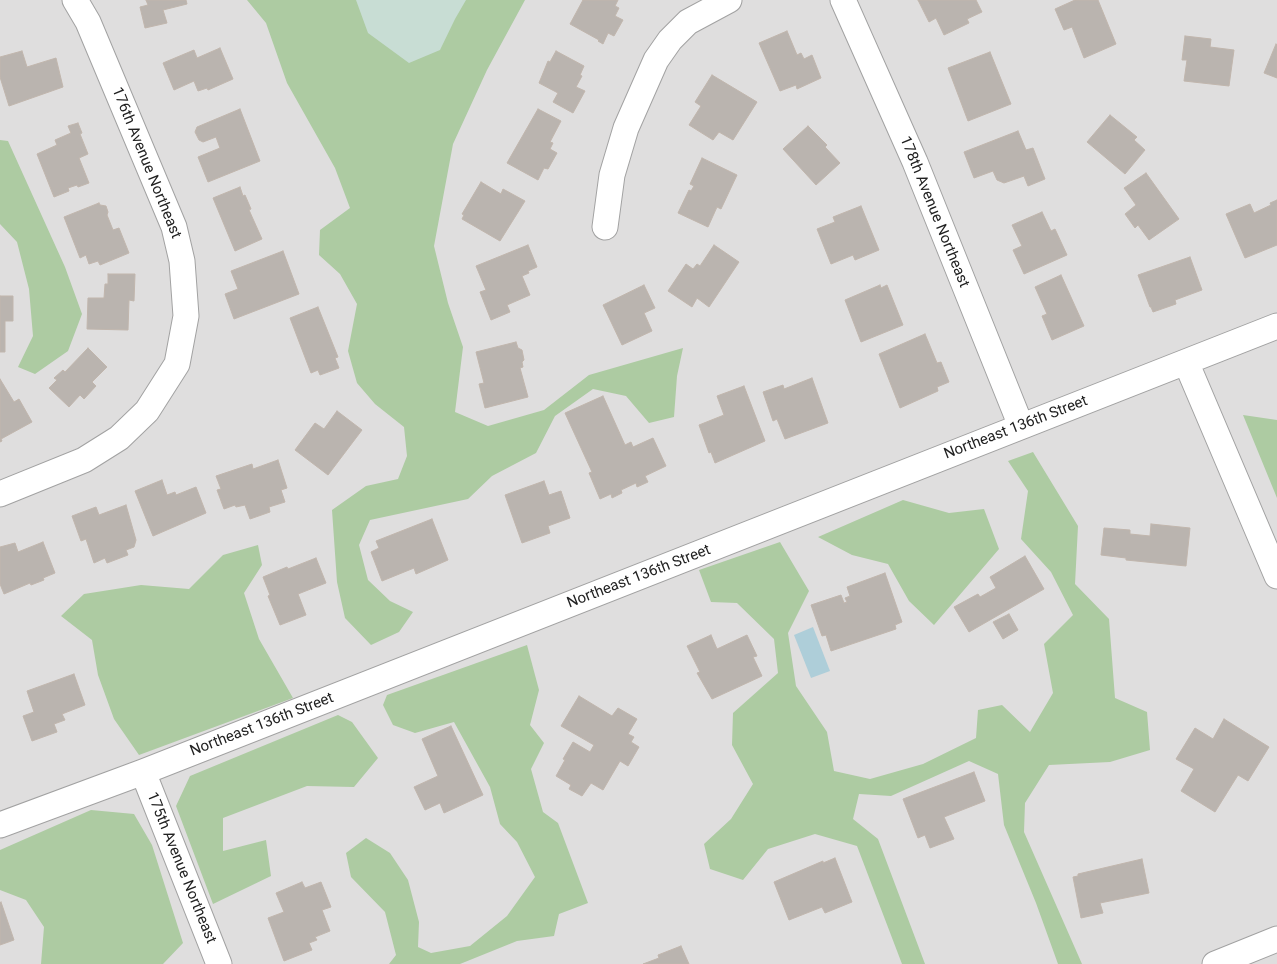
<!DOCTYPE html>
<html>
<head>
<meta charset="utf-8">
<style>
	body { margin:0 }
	canvas { display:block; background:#f0eee9 }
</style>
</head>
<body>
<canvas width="1277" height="964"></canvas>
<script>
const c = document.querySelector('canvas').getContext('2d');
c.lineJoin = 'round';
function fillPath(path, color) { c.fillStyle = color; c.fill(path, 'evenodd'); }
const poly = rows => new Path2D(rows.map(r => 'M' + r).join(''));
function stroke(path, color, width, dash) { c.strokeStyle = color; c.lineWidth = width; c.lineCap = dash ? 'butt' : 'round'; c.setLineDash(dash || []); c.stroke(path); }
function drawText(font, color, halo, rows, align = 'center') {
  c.font = font + ' Roboto,sans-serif'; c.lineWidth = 5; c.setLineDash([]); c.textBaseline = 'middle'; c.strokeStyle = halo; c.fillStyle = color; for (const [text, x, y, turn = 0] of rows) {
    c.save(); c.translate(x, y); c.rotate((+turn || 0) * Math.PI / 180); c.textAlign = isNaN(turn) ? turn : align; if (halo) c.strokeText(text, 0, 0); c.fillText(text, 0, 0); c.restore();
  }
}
const residential = poly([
	[0,0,1277,0,1277,964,0,964]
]);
const forest = poly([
	[247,0,525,0,487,70,453,144,434,246,448,303,463,347,455,412,488,426,544,410,589,375,683,348,677,376,674,417,649,423,626,396,593,389,555,416,536,453,492,476,468,499,370,520,359,545,368,580,390,601,413,612,399,632,371,645,345,618,337,582,332,510,366,486,398,479,407,456,404,427,375,404,357,383,348,351,357,304,340,274,319,255,320,230,350,208,335,168,287,83,266,23],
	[0,140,8,141,65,267,82,314,68,351,35,374,18,367,33,336,29,289,17,242,0,224],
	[1243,415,1277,420,1277,498],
	[1033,452,1078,526,1075,584,1109,619,1115,698,1147,712,1150,750,1110,762,1049,765,1025,803,1024,832,1082,964,1058,964,1036,903,1004,825,998,774,969,761,891,796,859,794,853,819,878,839,925,964,902,964,857,846,815,834,768,849,743,880,710,869,704,844,731,819,753,784,732,745,733,713,778,673,774,639,737,603,711,602,699,570,780,542,809,591,788,633,796,686,827,732,834,771,870,779,923,764,976,738,978,710,1002,705,1030,732,1053,693,1044,644,1073,615,1051,572,1021,539,1028,491,1008,461],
	[903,500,949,513,984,509,999,549,934,625,909,601,888,564,852,555,818,537],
	[258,545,262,565,244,593,259,639,293,698,139,755,114,719,98,675,92,640,61,616,84,594,141,585,189,589,223,555],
	[527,645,539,690,530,725,544,743,531,769,543,812,558,823,588,903,559,914,554,936,517,941,460,964,389,964,396,955,385,912,351,877,346,853,366,838,390,853,408,880,419,922,418,947,431,953,470,946,507,916,535,877,517,842,500,824,490,787,454,722,415,733,393,725,383,705,387,695],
	[338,715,352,722,378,758,354,787,307,786,223,818,223,851,266,840,271,876,213,904,176,806,190,776],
	[91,810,134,814,152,845,183,943,163,964,41,964,44,927,26,900,0,890,0,850]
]);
const wetland = poly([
	[356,0,466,0,455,19,440,50,409,63,368,33]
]);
const water = poly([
	[813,627,830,671,811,678,794,635]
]);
const building = poly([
	[146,0,186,0,187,4,163,10,167,23,145,28,140,7,148,5,146,0],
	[583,0,618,0,615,6,619,8,615,16,623,20,614,36,608,33,603,44,598,41,599,40,570,24,583,0],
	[918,0,976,0,982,12,967,19,969,23,944,35,936,18,929,22,918,0],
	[1075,0,1098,0,1116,44,1084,58,1072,27,1064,30,1055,9,1075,0],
	[787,31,797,55,801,53,804,59,812,55,821,78,797,89,796,85,780,91,759,43,787,31],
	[1185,36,1211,39,1210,47,1234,50,1229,86,1184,81,1187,60,1182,60,1185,36],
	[1276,44,1277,45,1277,78,1264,73,1276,44],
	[220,48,233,79,208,90,207,88,198,91,194,81,174,90,163,63,194,50,197,58,220,48],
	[22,51,27,67,56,58,63,87,9,106,0,77,0,57,22,51],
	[556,51,584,66,580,75,582,76,576,87,585,91,573,113,553,102,558,93,539,83,548,61,550,62,556,51],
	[990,52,1011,104,968,121,948,68,990,52],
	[712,75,757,102,733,140,719,132,713,140,689,125,701,106,695,102,712,75],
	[240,109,260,161,208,182,198,157,220,148,216,137,203,142,199,140,195,132,197,127,240,109],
	[538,109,561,121,550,142,553,143,550,149,557,153,548,169,544,168,538,180,507,163,538,109],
	[1110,115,1137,137,1134,140,1145,150,1125,174,1087,142,1110,115],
	[78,123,82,133,80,134,88,154,79,158,89,183,78,187,77,185,68,188,69,191,54,197,37,154,57,145,55,140,71,133,68,126,78,123],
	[808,126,827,145,825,147,840,163,816,185,783,149,808,126],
	[1018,131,1026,150,1033,148,1045,179,1028,186,1024,176,1004,183,997,180,993,171,974,178,964,152,1018,131],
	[702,158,737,175,721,209,717,207,708,227,678,213,689,190,691,191,694,186,690,184,702,158],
	[1146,173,1179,219,1149,240,1138,225,1135,228,1125,214,1136,205,1124,188,1146,173],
	[481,182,501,194,503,189,525,201,500,241,462,219,464,215,462,214,481,182],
	[240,187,243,196,245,195,251,209,249,210,262,239,235,251,213,198,240,187],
	[1277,200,1277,245,1245,258,1226,214,1250,204,1254,213,1271,205,1270,203,1277,200],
	[99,203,100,205,106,206,108,212,107,215,113,230,119,228,129,253,100,265,98,261,89,264,86,255,80,258,64,217,99,203],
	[861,206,879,250,855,260,853,255,831,264,817,229,835,222,833,217,861,206],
	[1042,212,1051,231,1055,229,1067,255,1024,274,1013,250,1022,246,1012,225,1042,212],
	[528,245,537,267,528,271,529,273,522,276,530,295,507,305,510,312,491,320,480,292,486,290,476,266,528,245],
	[714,245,739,262,709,307,697,298,692,307,668,291,686,264,693,269,697,264,700,266,714,245],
	[283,251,299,294,234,319,225,294,238,289,231,271,283,251],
	[1190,257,1202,290,1175,300,1176,304,1153,312,1151,307,1150,307,1138,275,1190,257],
	[108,274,135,274,134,301,129,300,128,330,87,329,88,298,104,298,105,284,108,284,108,274],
	[1061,275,1084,326,1052,340,1042,316,1047,314,1035,287,1061,275],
	[644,285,655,308,644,313,652,331,622,345,603,305,644,285],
	[880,285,881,288,887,285,903,325,861,342,845,300,880,285],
	[0,296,13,296,13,321,5,321,5,352,0,352,0,296],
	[318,307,338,357,335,358,339,368,320,375,318,370,311,373,290,318,318,307],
	[925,334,937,363,941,362,949,382,937,387,938,391,900,408,879,354,925,334],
	[516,342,518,348,522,350,524,360,522,362,523,367,520,368,528,397,485,408,479,384,484,383,476,352,516,342],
	[88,348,107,367,92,382,96,386,84,399,80,395,69,407,49,388,57,380,54,378,63,370,65,372,88,348],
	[812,378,828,423,785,439,777,419,773,421,763,392,783,385,784,389,812,378],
	[0,379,14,402,19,399,32,422,1,439,2,441,0,442,0,379],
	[744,386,765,441,715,463,711,452,709,453,699,425,724,415,717,396,744,386],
	[603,396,625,445,631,442,633,447,653,438,666,466,645,476,648,482,637,487,636,483,621,490,622,493,612,498,611,494,600,499,589,473,592,472,565,413,603,396],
	[337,411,362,430,328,475,295,450,315,423,324,429,337,411],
	[278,460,287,488,281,490,285,502,269,507,270,512,250,519,245,505,236,507,235,505,224,509,217,490,221,489,216,476,252,464,253,469,278,460],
	[162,480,167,495,175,492,176,495,196,487,206,513,153,536,135,491,162,480],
	[544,481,549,495,561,491,570,518,548,526,550,533,522,543,505,495,544,481],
	[126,505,136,540,134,547,126,550,128,555,107,563,105,558,94,563,86,539,81,541,72,516,96,507,99,515,126,505],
	[432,519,448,560,416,574,414,568,382,581,371,552,379,548,376,541,432,519],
	[1151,524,1190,528,1186,566,1126,560,1126,558,1101,555,1104,528,1130,530,1130,534,1150,536,1151,524],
	[43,542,55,573,43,578,44,580,31,585,30,583,4,594,0,584,0,547,15,543,18,552,43,542],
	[1025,556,1044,589,969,632,954,607,978,594,980,597,996,588,990,577,1025,556],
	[316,558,326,583,298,594,306,615,280,625,268,596,270,595,263,577,287,567,288,569,316,558],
	[885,573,902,622,895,625,896,629,831,651,826,635,822,636,811,605,841,595,844,603,847,602,845,598,850,596,847,587,885,573],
	[1009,614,1018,630,1003,639,993,622,1009,614],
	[711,635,717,649,747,635,757,656,753,657,762,676,712,699,697,673,700,672,687,646,711,635],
	[74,674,85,705,62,714,65,720,54,724,57,732,32,741,23,716,34,712,27,691,74,674],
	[579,696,612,716,618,708,637,719,628,734,634,737,631,742,639,747,628,766,620,761,603,790,591,783,582,796,569,789,571,785,556,776,565,760,563,759,573,742,590,752,594,745,561,726,579,696],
	[1224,719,1269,747,1248,781,1238,775,1215,812,1181,791,1194,769,1176,759,1195,728,1213,739,1224,719],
	[451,726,483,795,444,813,440,803,425,810,414,787,438,776,422,739,451,726],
	[974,772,985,801,944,817,954,839,930,848,925,835,918,838,903,799,974,772],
	[835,858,852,902,825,913,822,907,789,920,774,882,823,861,823,863,835,858],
	[1142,859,1149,893,1100,903,1103,913,1081,918,1073,877,1078,876,1078,874,1142,859],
	[302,882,305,888,321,882,331,907,322,910,330,931,315,937,317,940,309,943,312,950,284,961,268,918,284,912,276,893,302,882],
	[1,902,14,940,0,945,0,903,1,902],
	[681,946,689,964,643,964,659,958,658,955,681,946]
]);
const street = poly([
	[843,0,915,162,1021,426],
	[605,227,612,175,626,128,656,60,670,40,688,22,729,0],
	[1186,362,1277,576],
	[0,494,84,460,119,438,147,411,177,364,186,316,182,261,174,227,88,22,75,0],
	[143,772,219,964],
	[0,825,143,772,1277,326],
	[1215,964,1277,939]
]);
const streetNames = [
	["176th Avenue Northeast",146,163,68],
	["178th Avenue Northeast",934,212,68],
	["Northeast 136th Street",1016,428,-21],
	["Northeast 136th Street",639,577,-21],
	["Northeast 136th Street",262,725,-21],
	["175th Avenue Northeast",181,868,68]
];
fillPath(residential, '#dfdede');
fillPath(forest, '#adcba2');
fillPath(wetland, '#c8ddd4');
fillPath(water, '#aeced9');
fillPath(building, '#bab4af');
stroke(building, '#c1b6ad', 1);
stroke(street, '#a2a2a2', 27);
stroke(street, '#fff', 25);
drawText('15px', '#212121', '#fff', streetNames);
</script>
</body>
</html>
